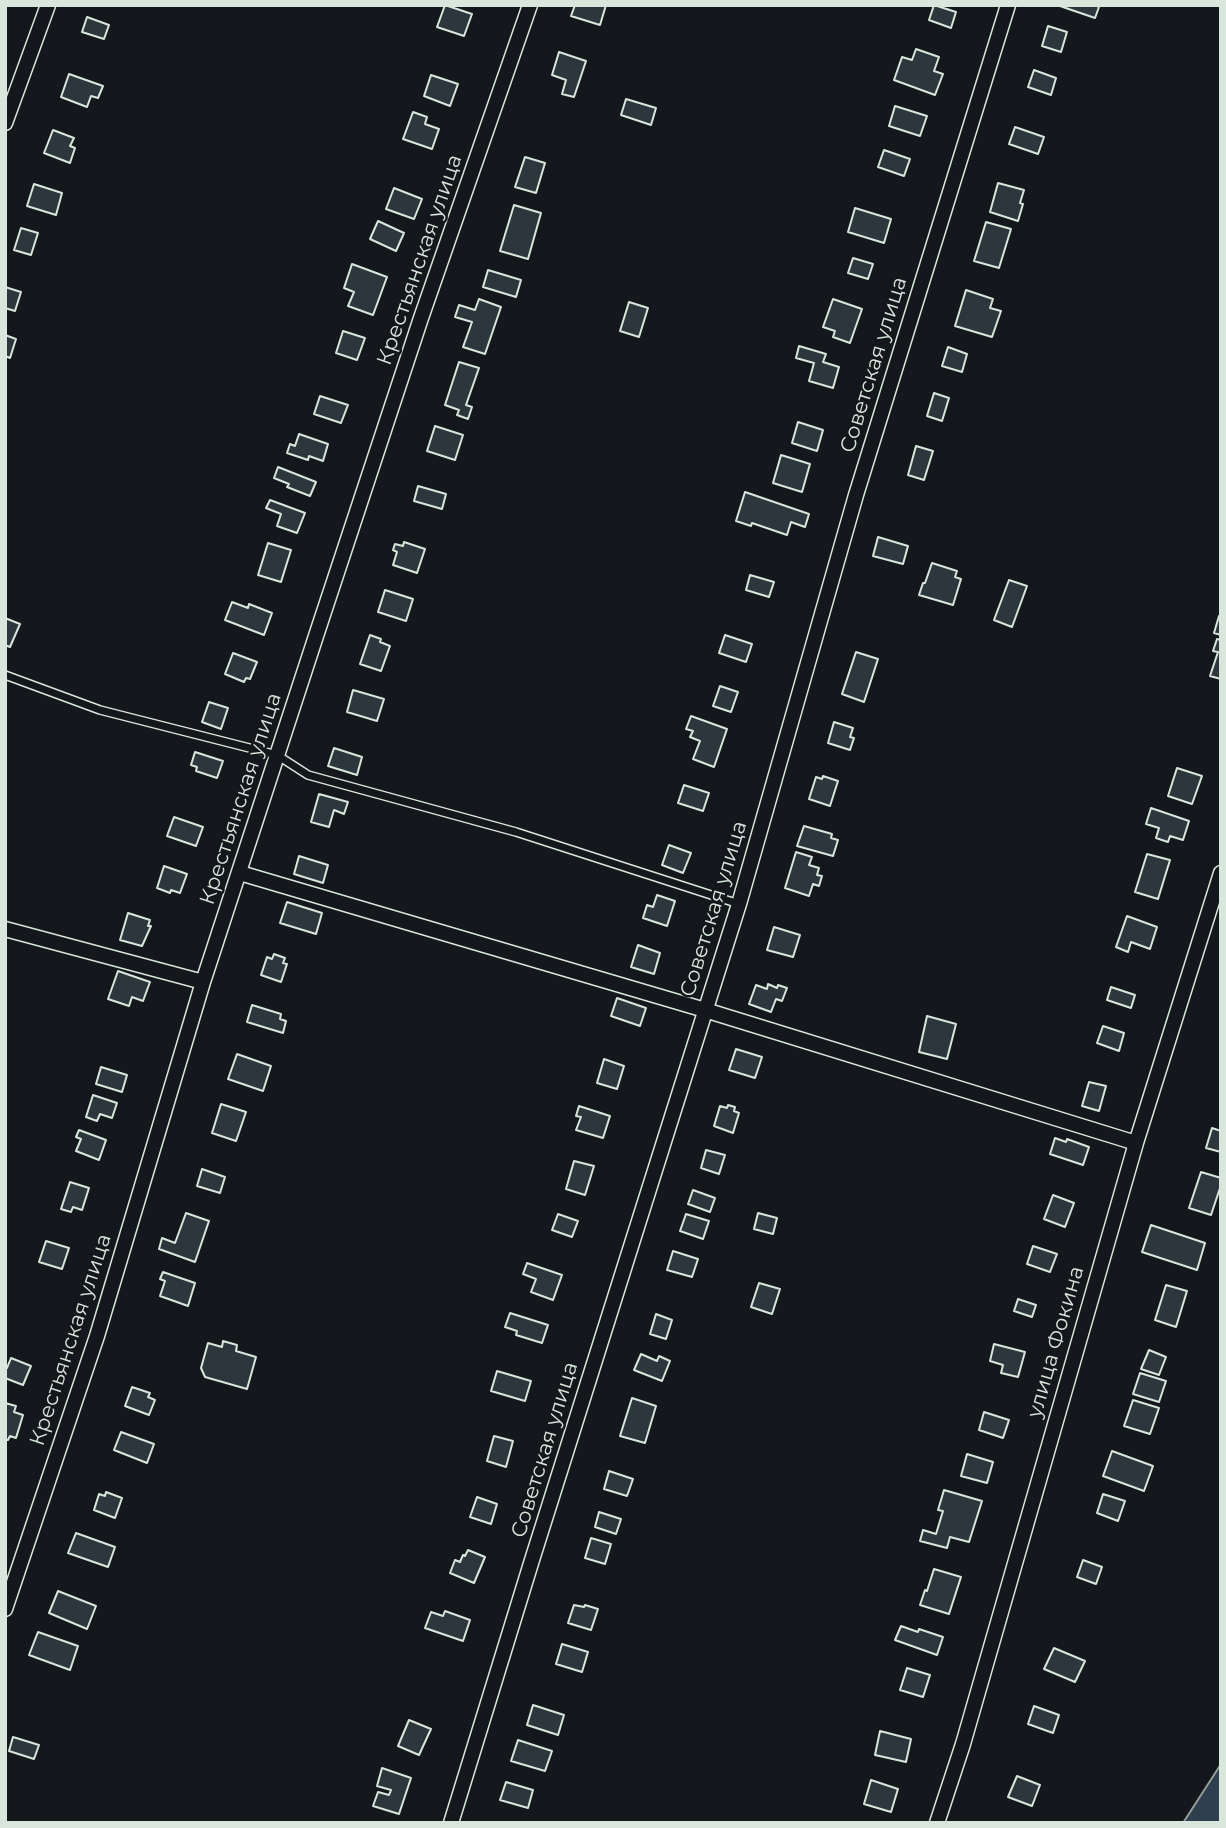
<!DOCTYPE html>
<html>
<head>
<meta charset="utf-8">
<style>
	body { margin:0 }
	#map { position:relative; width:1226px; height:1828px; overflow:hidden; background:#14181c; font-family:Montserrat,sans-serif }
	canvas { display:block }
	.frame { position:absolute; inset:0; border:7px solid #d8e6dc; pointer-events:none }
</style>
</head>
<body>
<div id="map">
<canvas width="1226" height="1828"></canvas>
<div class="frame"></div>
</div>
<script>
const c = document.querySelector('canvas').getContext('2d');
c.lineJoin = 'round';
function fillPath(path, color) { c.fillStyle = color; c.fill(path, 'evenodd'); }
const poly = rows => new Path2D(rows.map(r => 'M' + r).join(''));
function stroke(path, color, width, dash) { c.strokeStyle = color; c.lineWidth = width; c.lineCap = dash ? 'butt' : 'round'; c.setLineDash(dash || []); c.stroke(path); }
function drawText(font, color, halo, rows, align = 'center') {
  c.font = font + ' Montserrat,sans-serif'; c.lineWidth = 5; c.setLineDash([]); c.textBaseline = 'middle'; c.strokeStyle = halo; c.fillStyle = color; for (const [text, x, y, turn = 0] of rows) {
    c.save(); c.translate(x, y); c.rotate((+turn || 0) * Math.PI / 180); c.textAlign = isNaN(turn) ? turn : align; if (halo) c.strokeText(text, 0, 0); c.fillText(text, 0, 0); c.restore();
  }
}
const water = poly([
	[1221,1764,1221,1823,1183,1823,1221,1764]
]);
const building = poly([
	[445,5,472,14,464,36,437,27,445,5],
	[575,5,606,5,600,25,571,16,575,5],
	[934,5,956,12,951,28,929,20,934,5],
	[1057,5,1095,5,1099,7,1095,18,1057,5],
	[87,17,109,25,104,39,82,32,87,17],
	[1048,26,1067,32,1061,52,1042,46,1048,26],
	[916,49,939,57,934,71,943,74,935,95,894,80,902,57,912,60,916,49],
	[559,52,586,61,574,97,562,94,566,80,552,75,559,52],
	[1034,70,1056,78,1051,95,1028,87,1034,70],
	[69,74,103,86,98,98,91,96,87,107,61,97,69,74],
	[431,75,458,84,450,106,424,96,431,75],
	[626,99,656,108,651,125,621,115,626,99],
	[895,106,927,116,920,136,889,126,895,106],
	[413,112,427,117,425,124,439,129,432,149,403,139,413,112],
	[1015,127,1044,137,1038,154,1009,144,1015,127],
	[53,130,74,138,70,146,75,148,70,163,44,153,53,130],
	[884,150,910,159,904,176,878,167,884,150],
	[525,157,545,163,536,193,515,187,525,157],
	[998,183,1024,190,1020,203,1023,204,1018,221,990,212,998,183],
	[34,184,62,193,56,215,27,206,34,184],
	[394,188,422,199,414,219,386,209,394,188],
	[514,205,541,213,528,259,500,251,514,205],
	[855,208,891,219,884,243,848,232,855,208],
	[378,221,404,233,396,251,370,239,378,221],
	[986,222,1011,229,999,268,974,261,986,222],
	[21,228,38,233,31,255,14,250,21,228],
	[853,258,873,264,868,279,848,273,853,258],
	[352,264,387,277,373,315,348,306,354,292,344,288,352,264],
	[488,270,521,280,516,297,483,287,488,270],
	[5,287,21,292,15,311,5,308,5,287],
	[966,290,993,299,990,308,1001,311,992,337,955,326,966,290],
	[479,299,501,307,485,354,463,347,472,322,455,317,459,305,475,310,479,299],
	[833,299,862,309,850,343,833,337,835,331,823,327,833,299],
	[629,302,648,308,639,337,620,331,629,302],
	[343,331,365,338,357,360,336,353,343,331],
	[5,335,16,339,10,358,5,356,5,335],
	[799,346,826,354,823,362,839,367,833,388,809,381,814,363,796,358,799,346],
	[948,347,967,354,962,372,942,366,948,347],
	[459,362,479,368,466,405,472,407,468,419,457,415,459,410,445,405,459,362],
	[934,393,949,398,942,421,927,416,934,393],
	[320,396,348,405,341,423,314,414,320,396],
	[798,422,823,430,817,451,792,443,798,422],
	[435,426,463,435,455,460,427,451,435,426],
	[299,434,328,444,323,461,309,456,308,460,287,453,290,444,295,446,299,434],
	[916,446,933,451,924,480,908,475,916,446],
	[781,455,810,464,802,492,773,483,781,455],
	[278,467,316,482,310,496,287,487,289,484,274,478,278,467],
	[418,486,446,494,442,509,414,501,418,486],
	[745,492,809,514,805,527,791,522,787,535,752,523,751,526,736,521,745,492],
	[270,500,305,513,297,533,277,526,281,514,266,508,270,500],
	[878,537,908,546,903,564,873,556,878,537],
	[404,542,425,549,417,573,393,565,397,552,393,550,395,544,403,546,404,542],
	[268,543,291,550,281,582,258,575,268,543],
	[932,563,957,571,955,577,961,579,953,605,919,595,923,583,925,583,932,563],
	[750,575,774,582,769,597,746,590,750,575],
	[1009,580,1027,586,1012,627,994,620,1009,580],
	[385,590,413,599,406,621,378,612,385,590],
	[232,602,248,608,249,604,272,613,264,635,225,620,232,602],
	[1219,616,1221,617,1221,635,1214,633,1219,616],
	[5,618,20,624,10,647,5,645,5,618],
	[370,635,381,639,380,642,390,646,381,671,360,664,370,635],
	[725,635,752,644,746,662,719,653,725,635],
	[1217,639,1221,640,1221,679,1210,676,1218,652,1213,651,1217,639],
	[856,652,878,659,864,702,842,694,856,652],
	[233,653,257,662,250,679,246,678,244,682,225,674,233,653],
	[720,686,738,692,731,712,713,706,720,686],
	[353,690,384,699,377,721,347,712,353,690],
	[209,702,228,708,221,729,202,722,209,702],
	[691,716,727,729,714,767,693,759,700,741,690,737,693,731,686,729,691,716],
	[834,722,853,728,850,737,854,738,850,750,828,743,834,722],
	[334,748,362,757,357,775,328,766,334,748],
	[195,752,223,761,217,778,196,771,197,767,191,765,195,752],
	[1177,768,1202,776,1192,804,1168,796,1177,768],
	[823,776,838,781,830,806,809,799,816,777,822,779,823,776],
	[684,785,709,793,703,811,678,803,684,785],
	[319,794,348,802,344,814,334,810,329,827,311,822,319,794],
	[1151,808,1189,821,1183,840,1170,836,1168,842,1156,838,1159,828,1146,824,1151,808],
	[174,817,203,827,196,846,167,836,174,817],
	[804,826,832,834,831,838,838,840,833,856,797,846,804,826],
	[669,845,691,853,683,873,662,865,669,845],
	[796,852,812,857,809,865,819,868,817,875,822,876,819,886,813,884,809,896,785,888,796,852],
	[1147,854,1170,860,1158,899,1135,892,1147,854],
	[299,856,328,865,323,883,294,874,299,856],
	[164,866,187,874,180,893,171,890,170,893,157,888,164,866],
	[657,895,675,901,667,926,643,918,647,905,653,907,657,895],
	[287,902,322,913,316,934,280,923,287,902],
	[128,913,150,920,148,926,151,926,142,946,120,940,128,913],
	[1127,916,1157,927,1150,949,1131,942,1128,952,1116,947,1127,916],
	[774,927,800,935,793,957,767,950,774,927],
	[638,945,660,953,654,974,631,967,638,945],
	[274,954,285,958,283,963,287,964,281,982,261,975,267,957,272,959,274,954],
	[118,971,150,982,143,1001,132,997,129,1006,108,999,118,971],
	[768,984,777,988,778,985,787,988,782,1001,776,999,771,1012,749,1004,756,985,767,989,768,984],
	[1111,987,1135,995,1131,1008,1107,1000,1111,987],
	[617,998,646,1008,640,1026,611,1016,617,998],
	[252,1005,281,1014,280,1019,286,1021,283,1033,247,1022,252,1005],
	[927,1016,956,1024,947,1059,919,1052,927,1016],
	[1103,1026,1124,1033,1119,1051,1097,1043,1103,1026],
	[736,1049,762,1057,755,1078,729,1070,736,1049],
	[237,1054,271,1066,263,1091,228,1079,237,1054],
	[604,1059,624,1066,617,1089,597,1083,604,1059],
	[101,1067,127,1075,122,1092,96,1084,101,1067],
	[1089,1082,1106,1086,1099,1111,1082,1106,1089,1082],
	[93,1095,117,1103,112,1118,100,1114,97,1121,86,1117,93,1095],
	[221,1104,246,1112,236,1141,212,1133,221,1104],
	[728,1105,735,1107,734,1111,739,1113,733,1133,714,1126,720,1106,727,1108,728,1105],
	[579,1106,610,1116,603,1138,576,1130,581,1117,576,1116,579,1106],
	[1212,1128,1221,1131,1221,1152,1206,1148,1212,1128],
	[79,1130,106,1140,99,1160,76,1151,81,1139,76,1137,79,1130],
	[1055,1138,1066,1142,1067,1139,1089,1147,1083,1165,1050,1154,1055,1138],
	[706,1150,725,1155,719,1174,701,1168,706,1150],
	[574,1161,594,1166,585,1195,566,1189,574,1161],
	[202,1169,225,1177,220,1193,197,1186,202,1169],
	[1201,1172,1221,1178,1221,1185,1211,1215,1189,1208,1201,1172],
	[70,1182,89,1188,82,1210,73,1207,71,1212,61,1209,70,1182],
	[693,1190,715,1198,710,1212,688,1204,693,1190],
	[1053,1195,1074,1203,1065,1227,1044,1219,1053,1195],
	[186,1213,209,1221,195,1262,159,1249,162,1238,175,1243,186,1213],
	[758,1213,777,1218,773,1234,754,1229,758,1213],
	[558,1214,578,1221,572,1237,552,1230,558,1214],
	[686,1214,709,1221,703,1239,680,1231,686,1214],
	[1151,1225,1205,1243,1197,1270,1142,1252,1151,1225],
	[46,1241,69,1248,62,1269,39,1262,46,1241],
	[1033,1246,1057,1254,1050,1272,1027,1264,1033,1246],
	[673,1251,698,1259,692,1277,667,1270,673,1251],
	[527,1263,562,1275,553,1300,531,1292,536,1279,523,1274,527,1263],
	[163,1272,195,1283,188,1306,160,1296,165,1281,160,1279,163,1272],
	[759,1283,780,1289,772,1314,751,1307,759,1283],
	[1166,1285,1187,1291,1176,1327,1155,1320,1166,1285],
	[1018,1299,1036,1305,1032,1317,1014,1311,1018,1299],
	[510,1313,548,1325,542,1343,516,1335,517,1331,505,1327,510,1313],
	[656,1314,672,1320,666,1339,650,1334,656,1314],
	[223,1341,237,1345,236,1351,256,1357,247,1389,205,1377,201,1368,208,1343,222,1347,223,1341],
	[994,1344,1025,1352,1018,1377,1001,1373,1003,1365,990,1361,994,1344],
	[1149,1350,1166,1357,1159,1375,1141,1369,1149,1350],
	[641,1354,657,1361,659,1356,670,1361,662,1381,634,1370,641,1354],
	[11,1358,31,1366,23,1385,5,1378,5,1367,7,1368,11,1358],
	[497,1371,531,1381,525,1401,491,1391,497,1371],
	[1140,1373,1166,1381,1159,1402,1133,1394,1140,1373],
	[132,1387,150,1393,148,1397,155,1400,149,1415,125,1406,132,1387],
	[632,1398,656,1406,645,1443,620,1436,632,1398],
	[1133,1400,1159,1408,1150,1434,1124,1426,1133,1400],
	[5,1403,16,1406,14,1412,23,1415,16,1438,10,1436,8,1440,5,1439,5,1403],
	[984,1412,1009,1420,1003,1438,979,1430,984,1412],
	[121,1432,154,1444,147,1463,114,1450,121,1432],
	[494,1436,513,1441,506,1467,487,1461,494,1436],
	[1112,1451,1153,1466,1144,1491,1103,1476,1112,1451],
	[967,1454,993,1462,987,1483,961,1476,967,1454],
	[609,1471,633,1479,627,1496,604,1489,609,1471],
	[944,1490,982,1501,969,1542,950,1537,947,1548,920,1541,923,1530,936,1534,943,1511,938,1510,944,1490],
	[106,1492,122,1498,115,1518,94,1510,99,1494,105,1496,106,1492],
	[1103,1494,1125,1501,1118,1521,1097,1513,1103,1494],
	[477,1497,497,1504,491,1524,470,1517,477,1497],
	[599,1512,621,1519,616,1534,595,1527,599,1512],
	[76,1533,115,1547,108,1567,68,1553,76,1533],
	[591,1538,611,1544,605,1564,585,1558,591,1538],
	[468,1550,485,1557,474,1583,450,1573,455,1560,460,1562,463,1555,465,1556,468,1550],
	[1083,1560,1102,1567,1096,1584,1077,1577,1083,1560],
	[934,1569,961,1577,949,1614,920,1605,925,1590,927,1591,934,1569],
	[58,1591,96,1606,87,1629,49,1613,58,1591],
	[574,1605,584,1607,585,1605,598,1609,591,1630,568,1623,574,1605],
	[445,1611,470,1620,463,1641,425,1628,431,1612,443,1616,445,1611],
	[901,1626,918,1632,919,1629,943,1637,937,1655,895,1640,901,1626],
	[38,1632,78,1646,70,1670,29,1655,38,1632],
	[562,1644,588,1652,582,1672,556,1664,562,1644],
	[1054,1648,1085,1661,1075,1682,1044,1669,1054,1648],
	[907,1668,930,1675,923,1697,900,1690,907,1668],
	[533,1705,564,1715,558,1735,527,1725,533,1705],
	[1034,1706,1059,1715,1053,1733,1028,1724,1034,1706],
	[409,1720,431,1729,419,1755,398,1746,409,1720],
	[880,1731,911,1739,906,1762,875,1755,880,1731],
	[13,1737,39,1745,34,1759,9,1751,13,1737],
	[518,1740,552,1751,545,1771,511,1761,518,1740],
	[382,1768,411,1778,399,1814,373,1806,378,1792,389,1795,391,1790,377,1786,382,1768],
	[1017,1776,1040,1785,1032,1806,1008,1797,1017,1776],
	[871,1780,898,1789,891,1812,864,1804,871,1780],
	[506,1782,533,1790,528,1808,500,1800,506,1782]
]);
const service = poly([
	[5,675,100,710,277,755,308,775,516,832,739,904]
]);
const minor = poly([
	[5,123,48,5],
	[240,873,705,1010,1136,1143],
	[5,929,203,982],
	[5,1609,97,1336,203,982,316,636,421,318,530,5],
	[451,1823,532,1560,739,904,856,495,1008,5],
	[937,1823,963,1744,1136,1143,1221,873]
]);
const streetNames = [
	["Крестьянская улица",420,260,-71],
	["Советская улица",874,365,-73],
	["Крестьянская улица",241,799,-72],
	["Советская улица",714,909,-73],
	["Крестьянская улица",71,1340,-72],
	["улица Фокина",1056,1342,-74],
	["Советская улица",545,1450,-73]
];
fillPath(water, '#2f3f4d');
stroke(water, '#939e99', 2);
fillPath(building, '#2c363c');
stroke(building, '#d8e6dc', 2);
stroke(service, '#d8e6dc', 10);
stroke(minor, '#d8e6dc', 17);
stroke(service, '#14181c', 7);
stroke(minor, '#14181c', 14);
drawText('21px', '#d8e6dc', '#14181c', streetNames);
</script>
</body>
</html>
